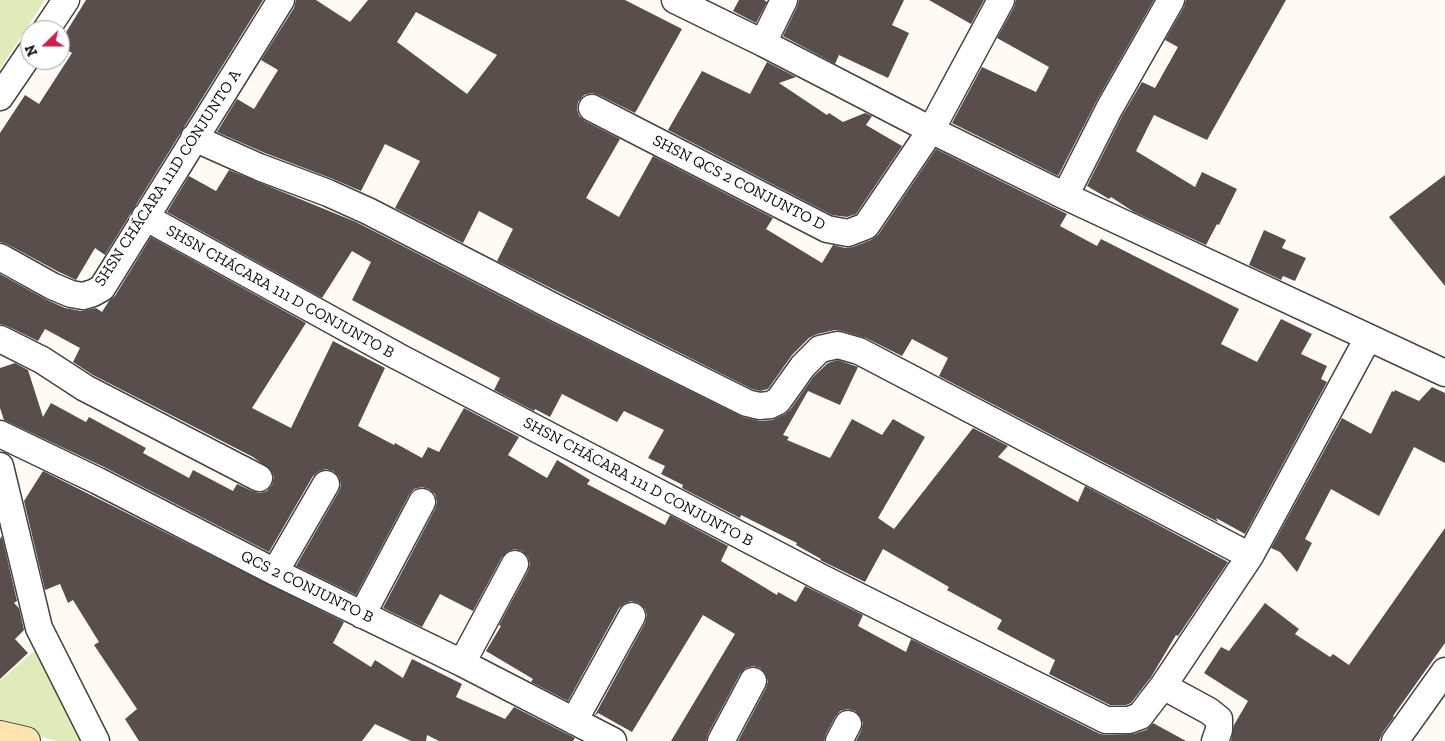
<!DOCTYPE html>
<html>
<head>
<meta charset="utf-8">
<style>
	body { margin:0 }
	#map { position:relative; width:1445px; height:741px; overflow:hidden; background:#fffaf3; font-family:"Zilla Slab",serif }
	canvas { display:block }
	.north { position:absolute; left:20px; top:20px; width:50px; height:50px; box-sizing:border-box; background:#fff; border:1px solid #9f9f9f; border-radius:50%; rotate:248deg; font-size:14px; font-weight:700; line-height:20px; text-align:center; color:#101010 }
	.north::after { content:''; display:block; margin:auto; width:18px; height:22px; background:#c7214f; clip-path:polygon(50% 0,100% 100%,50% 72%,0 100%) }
</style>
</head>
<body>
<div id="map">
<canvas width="1445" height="741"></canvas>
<div class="north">N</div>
</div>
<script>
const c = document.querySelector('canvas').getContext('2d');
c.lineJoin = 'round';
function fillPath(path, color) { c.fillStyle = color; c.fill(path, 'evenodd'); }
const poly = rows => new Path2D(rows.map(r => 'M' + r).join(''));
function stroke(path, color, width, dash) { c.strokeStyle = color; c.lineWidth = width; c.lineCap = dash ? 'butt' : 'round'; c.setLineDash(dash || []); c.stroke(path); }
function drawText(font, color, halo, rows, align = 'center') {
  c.font = font + ' "Zilla Slab",serif'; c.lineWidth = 5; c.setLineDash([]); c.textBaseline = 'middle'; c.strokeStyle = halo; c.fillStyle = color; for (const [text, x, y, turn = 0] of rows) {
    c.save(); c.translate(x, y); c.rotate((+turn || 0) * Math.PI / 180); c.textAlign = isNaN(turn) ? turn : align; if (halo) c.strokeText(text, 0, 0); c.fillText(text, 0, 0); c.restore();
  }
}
const green = poly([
	[0,0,45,0,0,69],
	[41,645,82,741,57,741,0,725,0,681]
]);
const building = poly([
	[86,0,263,0,105,255,95,248,76,280,59,272,7,244,0,242,0,133,25,95,39,104,72,53,60,46,60,42],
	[296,0,316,0,350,22,368,0,625,0,682,29,635,113,599,95,592,93,584,95,578,102,577,109,579,116,585,121,620,139,586,198,619,217,653,156,773,218,766,229,822,263,833,245,845,248,853,247,871,240,878,235,936,149,1067,214,1060,226,1097,246,1101,239,1239,309,1221,344,1257,362,1281,319,1312,334,1301,354,1327,366,1321,379,1327,382,1245,534,1216,518,1218,522,939,376,948,358,912,339,902,356,866,338,842,331,835,330,817,334,809,338,792,355,768,389,760,391,752,389,497,261,513,229,479,211,463,243,395,208,420,161,385,144,361,191,333,179,265,153,217,132,237,99,254,109,278,70,261,60,294,8],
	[416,12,497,55,467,94,397,42],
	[739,0,764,0,767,2,756,23,733,11],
	[799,0,904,0,892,25,909,33,888,78,839,55,835,64,783,36,797,7],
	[929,0,984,0,971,24],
	[1016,0,1154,0,1096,102,1058,176,952,123,982,67,1036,92,1049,67,997,38,1014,7],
	[1186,0,1286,0,1207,140,1154,115,1136,151,1195,187,1202,172,1237,189,1219,225,1217,224,1206,245,1134,212,1111,197,1109,199,1087,186,1122,116,1142,82,1155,88,1178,47,1165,40,1184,7],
	[767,62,796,77,779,83,827,115,829,113,843,122,865,113,872,116,866,125,902,146,856,214,847,217,832,215,668,130,702,71,750,94],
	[229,170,356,222,547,320,743,417,760,421,772,420,785,414,790,410,814,376,828,363,838,360,858,367,840,405,808,391,783,435,789,437,787,440,830,458,852,419,882,435,893,419,925,437,878,518,894,529,973,428,1008,446,998,457,1078,502,1085,486,1228,562,1178,636,1176,635,1151,677,1131,703,1126,705,1110,705,1049,674,1055,660,997,629,1002,620,947,590,949,587,883,549,865,582,820,560,821,559,796,545,797,543,741,515,740,518,682,488,683,485,661,474,665,466,648,458,664,430,624,411,617,422,562,394,550,417,535,409,534,411,494,390,500,378,352,300,371,262,352,251,322,298,167,212,189,176,216,191],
	[1445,175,1445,286,1389,217],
	[1264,230,1286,240,1282,248,1306,258,1295,281,1283,276,1281,280,1249,265],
	[151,237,306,323,252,408,291,428,333,341,385,368,358,426,394,445,395,443,422,458,428,447,439,452,464,408,519,437,508,455,547,478,557,460,590,480,587,484,665,525,670,515,728,546,721,561,777,595,778,592,796,602,805,586,863,615,858,626,906,652,911,639,1100,734,1106,735,1134,734,1146,730,1153,723,1186,741,856,741,861,731,863,723,860,716,855,711,848,709,840,711,835,717,826,734,824,741,738,741,766,688,768,681,765,673,760,668,753,666,746,668,740,674,708,734,706,741,671,741,735,634,703,615,632,732,598,713,596,715,595,715,645,623,647,615,645,609,639,603,631,601,625,603,619,608,568,701,531,682,533,679,486,651,501,626,499,625,528,571,530,564,528,557,522,551,515,549,508,551,502,557,473,611,440,594,422,627,383,608,435,509,437,502,435,494,429,489,422,487,414,489,409,495,356,595,296,566,339,491,341,485,339,477,333,471,326,469,319,471,313,476,269,552,104,467,4,420,0,408,0,368,15,363,28,370,43,417,51,403,86,422,89,417,146,448,143,453,189,478,193,470,233,491,237,484,252,491,259,493,267,491,272,485,274,477,271,470,253,457,93,375,73,362,80,348,45,329,38,341,7,326,0,324,0,274,45,299,65,308,81,311,96,308,102,312,109,301,115,296],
	[1432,387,1445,393,1445,463,1414,447,1379,516,1331,489,1305,539,1312,543,1297,572,1280,552,1271,548,1342,418,1371,434,1392,391,1394,392,1395,390,1419,401],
	[43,471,344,622,333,643,371,667,375,660,403,678,412,659,462,684,456,697,505,719,514,707,575,738,573,741,439,741,427,735,426,741,411,741,375,724,362,741,139,741,125,719,137,709,94,645,99,642,73,600,68,603,60,584,45,590,24,501],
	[1445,528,1445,643,1393,716,1394,717,1383,732,1379,741,1231,741,1234,725,1248,701,1204,673,1221,647,1229,651,1265,603,1299,629,1295,634,1330,657,1333,654,1349,665],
	[2,536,17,601,14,603,19,608,24,630,15,639,28,653,0,679,0,539]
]);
const minor = poly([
	[675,0,763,43,931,130,1065,196,1445,373],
	[46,30,66,0],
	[763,43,784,0],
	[0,97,30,53],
	[592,108,827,229,848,233,866,226,931,130,1001,0],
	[194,138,259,167,328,193,368,211,554,307,747,403,759,406,770,405,778,401,803,366,820,349,838,345,859,351,1250,556],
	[1065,196,1109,109,1171,0],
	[145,217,397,356,822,578,1106,720,1129,720,1140,716,1163,686,1250,556,1368,338],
	[0,257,52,286,71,294,83,296,93,293,102,288,281,0],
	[0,339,42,360,85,388,259,478],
	[0,434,98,481,275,572,462,663,613,741],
	[0,466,39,628,96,741],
	[275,572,326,484],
	[362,615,422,502],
	[462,663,515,564],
	[1163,686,1209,711,1219,719,1219,730,1215,741],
	[574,721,632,616],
	[721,741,753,681],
	[839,741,848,724],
	[1395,741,1445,671]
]);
const secondary = poly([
	[0,735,26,741]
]);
const streetNames = [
	["SHSN CHÁCARA 111D CONJUNTO A",168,178,-57],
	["SHSN QCS 2 CONJUNTO D",739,183,27],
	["SHSN CHÁCARA 111 D CONJUNTO B",280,292,29],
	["SHSN CHÁCARA 111 D CONJUNTO B",638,482,28],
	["QCS 2 CONJUNTO B",307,587,26]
];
fillPath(green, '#dfecba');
fillPath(building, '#594e4c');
stroke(minor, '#434343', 29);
stroke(secondary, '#323232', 30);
stroke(minor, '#fff', 26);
stroke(secondary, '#ffe3ae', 28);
drawText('16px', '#101010', '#fff', streetNames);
</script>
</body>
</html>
